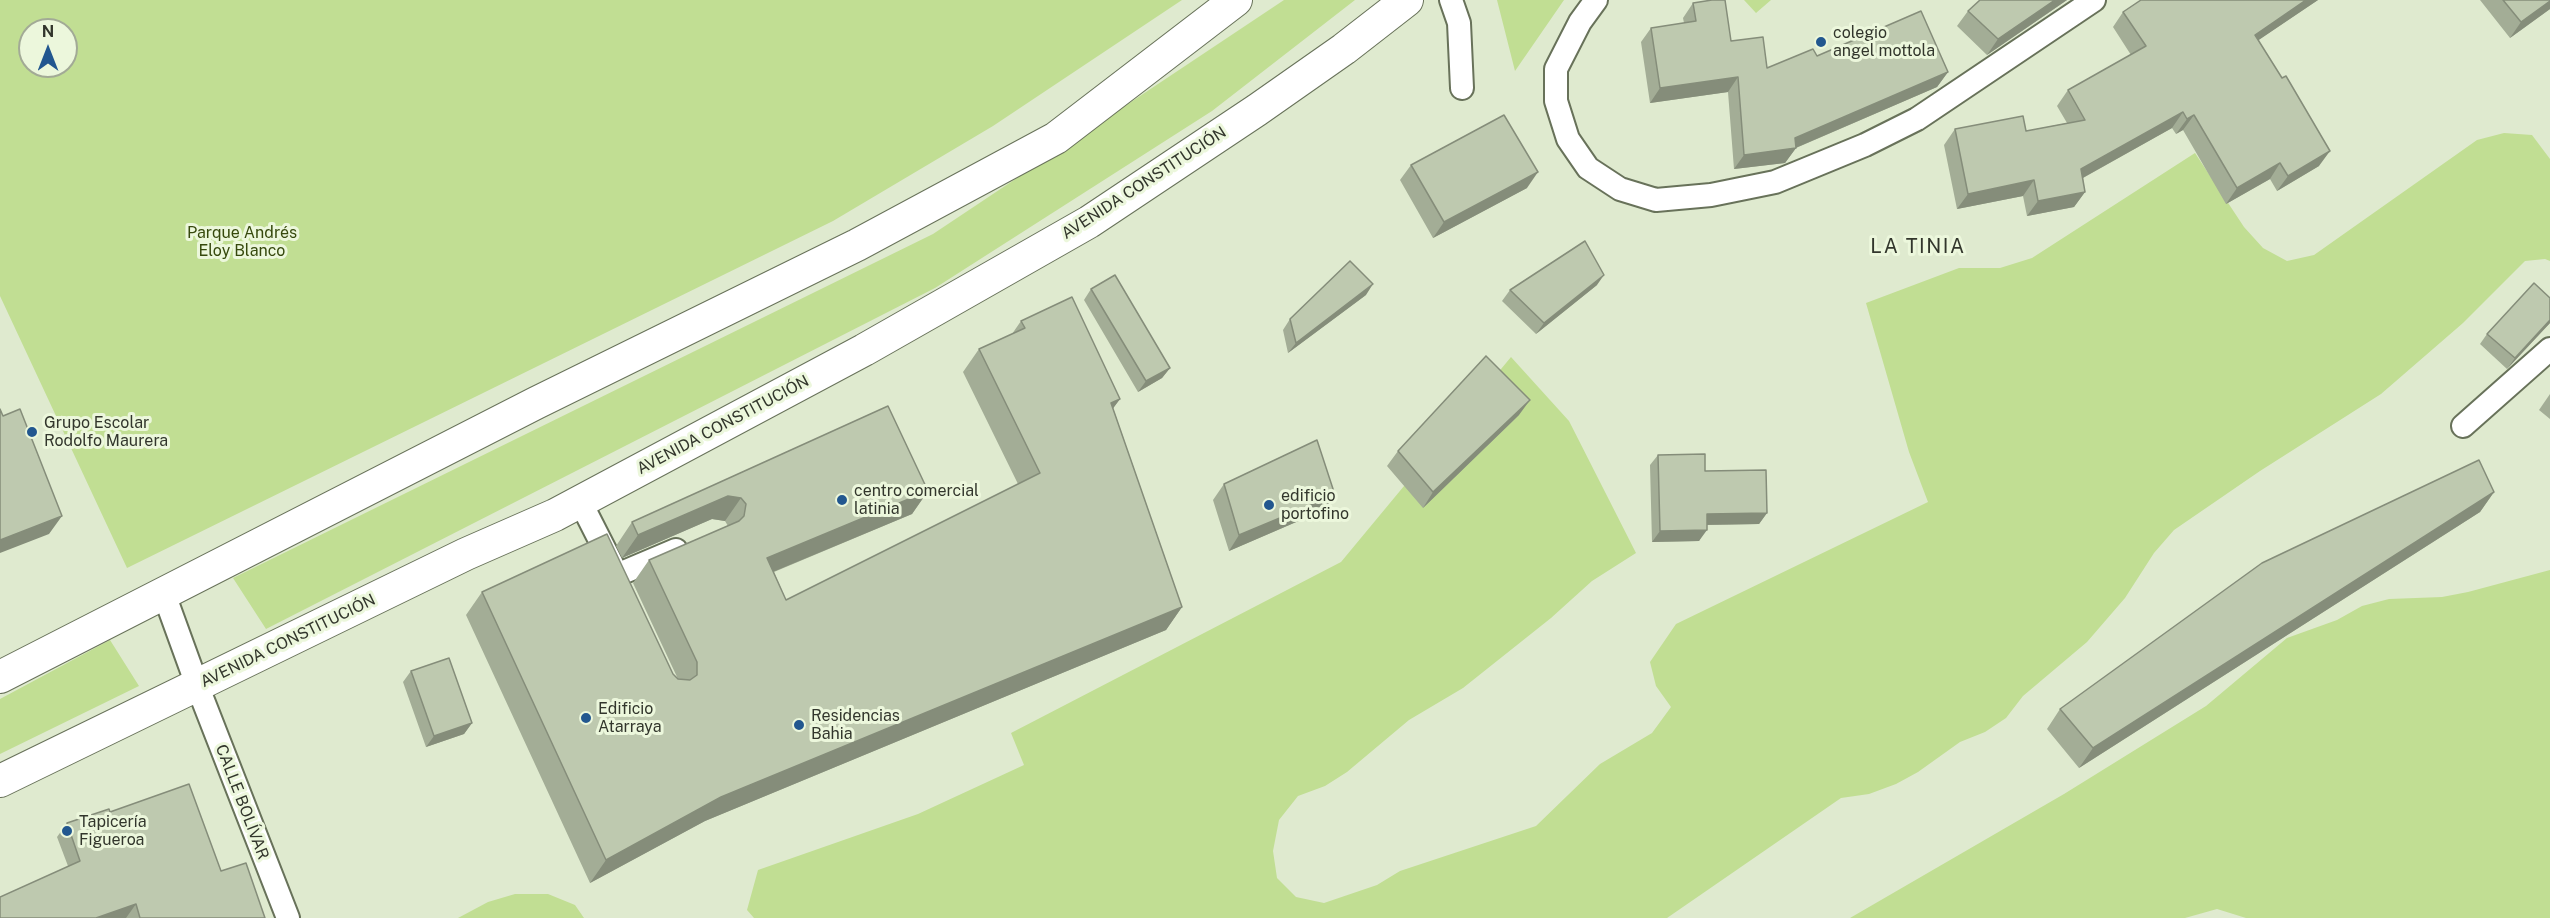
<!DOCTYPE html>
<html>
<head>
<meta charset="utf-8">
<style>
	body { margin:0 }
	#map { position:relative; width:2550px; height:918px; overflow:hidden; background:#dfeacf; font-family:"Public Sans",sans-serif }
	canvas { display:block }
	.north { position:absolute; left:18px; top:18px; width:60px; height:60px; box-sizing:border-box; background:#ecf7dc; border:2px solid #a2aa96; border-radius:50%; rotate:0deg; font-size:16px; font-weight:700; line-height:24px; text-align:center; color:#32362c }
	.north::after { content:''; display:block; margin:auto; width:21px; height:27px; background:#22578f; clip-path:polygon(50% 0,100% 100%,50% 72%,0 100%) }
</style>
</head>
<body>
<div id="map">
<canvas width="2550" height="918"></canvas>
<div class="north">N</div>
</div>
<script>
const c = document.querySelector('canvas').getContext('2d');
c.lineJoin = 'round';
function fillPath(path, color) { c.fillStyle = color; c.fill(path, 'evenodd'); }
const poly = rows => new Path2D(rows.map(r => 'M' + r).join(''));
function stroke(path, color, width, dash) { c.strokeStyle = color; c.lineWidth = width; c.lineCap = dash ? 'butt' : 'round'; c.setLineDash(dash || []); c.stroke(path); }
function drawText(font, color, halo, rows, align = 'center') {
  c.font = font + ' "Public Sans",sans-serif'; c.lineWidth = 6; c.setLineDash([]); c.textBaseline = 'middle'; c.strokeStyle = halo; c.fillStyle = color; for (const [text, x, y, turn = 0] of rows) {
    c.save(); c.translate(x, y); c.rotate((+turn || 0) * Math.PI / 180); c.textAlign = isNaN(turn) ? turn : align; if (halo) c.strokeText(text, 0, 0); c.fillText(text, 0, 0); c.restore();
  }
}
const green = poly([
	[0,0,1182,0,993,126,833,221,127,568,0,296],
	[30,30,66,30,66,66,30,66],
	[1284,0,1355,0,1212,111,935,288,266,629,233,578,933,234],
	[1497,0,1564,0,1515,71],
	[1744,0,1771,0,1756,13],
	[2504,133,2532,135,2550,159,2550,261,2545,259,2525,261,2463,323,2381,394,2260,471,2174,530,2154,553,2125,598,2087,642,2023,696,2006,718,1985,732,1960,742,1918,772,1896,784,1869,794,1841,798,1667,918,754,918,747,910,758,870,918,814,1024,765,1011,733,1341,562,1511,357,1569,421,1636,553,1592,581,1551,618,1463,688,1409,720,1347,772,1325,786,1298,796,1279,820,1273,851,1277,878,1296,897,1324,903,1377,885,1400,871,1536,826,1600,764,1652,733,1671,707,1656,686,1650,662,1676,624,1928,502,1909,452,1866,303,1959,268,2000,268,2032,258,2195,153,2244,227,2263,248,2287,261,2314,255,2477,140],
	[2550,570,2550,918,2246,918,2217,909,2185,918,1850,918,2064,794,2206,706,2287,638,2337,620,2362,606,2389,599,2442,597,2468,592],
	[110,640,139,686,0,754,0,699],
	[515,894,548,894,575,905,584,918,458,918,488,902]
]);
const minor = poly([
	[1451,0,1459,23,1462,88],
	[1596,0,1580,22,1556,69,1556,101,1568,139,1588,168,1620,189,1656,200,1711,195,1775,182,1865,145,1917,119,2094,0],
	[2463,426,2550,349],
	[580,501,612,564],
	[617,575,676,550],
	[164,594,197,685,288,918]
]);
const secondary = poly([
	[0,677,536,403,857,245,1056,138,1236,0],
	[0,781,466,554,555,515,864,350,1089,222,1257,110,1344,49,1407,0]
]);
const wall = poly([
	[2067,0,1987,55,1957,26,1968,11],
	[2141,0,2318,0,2258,40,2319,166,2277,191,2270,179,2226,204,2183,130,2176,134,2172,128,2083,178,2085,192,2074,207,2027,216,2023,196,1957,209,1944,145,1955,129,2026,131,2067,123,2057,106,2068,90,2131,55,2113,27,2123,12],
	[2480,0,2550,0,2550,9,2510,38],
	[1693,3,1731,41,1767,68,1817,56,1948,72,1937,87,1796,148,1785,163,1734,169,1728,92,1650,103,1641,42,1651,28,1684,23,1683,18],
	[1411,165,1527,188,1433,238,1400,180],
	[1597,285,1536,334,1502,301,1510,290],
	[1091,289,1170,368,1162,378,1138,392,1084,300],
	[1366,295,1288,353,1283,330,1290,319],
	[2550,298,2550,323,2507,369,2480,344,2487,334],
	[1021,321,1120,399,1113,408,1182,607,1166,630,705,821,590,883,466,615,482,592,673,674,678,679,633,583,649,560,728,526,725,521,712,519,622,558,616,546,632,522,888,406,928,491,912,514,774,572,786,600,1018,484,963,372,979,349,1012,334],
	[2550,394,2550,419,2539,410],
	[1519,415,1423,508,1387,466,1398,451],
	[1658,455,1705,471,1767,513,1759,524,1707,525,1699,541,1652,542,1650,465],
	[1224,484,1324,510,1229,551,1213,500],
	[2494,492,2480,512,2079,768,2047,729,2060,709],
	[411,671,472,723,464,734,426,747,403,682],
	[110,812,221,871,265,918,0,918,68,866,57,837,67,823]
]);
const shadedWall = poly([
	[2055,0,2067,0,1987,55,1998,39],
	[2306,0,2318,0,2244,50,2255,35],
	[2550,1,2550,9,2510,38,2521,22],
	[1948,72,1937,87,1793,149,1796,148,1785,163,1734,169,1744,155,1795,138],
	[1738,77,1728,92,1650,103,1660,88],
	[2183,112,2172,128,2070,185,2081,169],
	[2194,115,2183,130,2176,134,2187,119],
	[2330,151,2319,166,2277,191,2288,176],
	[2280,163,2270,179,2226,204,2237,188],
	[1538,172,1527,188,1433,238,1444,222],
	[2034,180,2023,196,1957,209,1968,194],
	[2085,192,2074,207,2027,216,2038,201],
	[1604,275,1597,285,1536,334,1544,323],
	[1373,284,1366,295,1288,353,1296,343],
	[2550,320,2550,323,2507,369,2515,358],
	[1170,368,1162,378,1138,392,1146,381],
	[1120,399,1103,422,1111,403],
	[1530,400,1519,415,1423,508,1433,492],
	[928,491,912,514,751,581,767,558],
	[2494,492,2480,512,2079,768,2093,748],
	[1335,495,1324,510,1229,551,1239,535],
	[728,496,741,498,725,521,712,519,622,558,638,535],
	[1767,513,1759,524,1699,525,1707,514],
	[62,516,49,534,0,553,0,540],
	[1707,530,1699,541,1652,542,1660,531],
	[1182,607,1166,630,705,821,590,883,606,860,721,797],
	[472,723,464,734,426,747,434,736],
	[136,904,126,918,96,918]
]);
const building = poly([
	[1712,0,1725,0,1731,41,1763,37,1767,68,1813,49,1817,56,1921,11,1948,72,1795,138,1796,148,1744,155,1738,77,1660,88,1651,28,1696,21,1693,3,1712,0],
	[1980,0,2055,0,1998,39,1968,11,1980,0],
	[2141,0,2306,0,2255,35,2282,78,2286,76,2330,151,2288,176,2280,163,2237,188,2194,115,2187,119,2183,112,2081,169,2085,192,2038,201,2034,180,1968,194,1955,129,2023,116,2026,131,2085,120,2068,90,2146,46,2123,12,2141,0],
	[2503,0,2550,0,2550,1,2521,22,2503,0],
	[1504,115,1538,172,1444,222,1411,165,1504,115],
	[1585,241,1604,275,1544,323,1510,290,1585,241],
	[1350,261,1373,284,1296,343,1290,319,1350,261],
	[1115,275,1170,368,1146,381,1091,289,1115,275],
	[2534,283,2550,298,2550,320,2515,358,2487,334,2534,283],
	[1072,297,1120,399,1111,403,1182,607,721,797,606,860,482,592,607,534,673,674,678,679,690,680,697,675,697,662,649,560,739,521,744,516,746,504,741,498,728,496,638,535,632,522,888,406,928,491,767,558,786,600,1040,473,979,349,1025,328,1021,321,1072,297],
	[1486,356,1530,400,1433,492,1398,451,1486,356],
	[0,409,3,416,20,409,62,516,0,540,0,409],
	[1317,440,1335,495,1239,535,1224,484,1317,440],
	[1705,454,1705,471,1766,470,1767,513,1707,514,1707,530,1660,531,1658,455,1705,454],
	[2479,460,2494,492,2093,748,2060,709,2262,563,2479,460],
	[449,658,472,723,434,736,411,671,449,658],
	[189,784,221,871,246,863,265,918,140,918,136,904,96,918,0,918,0,897,80,861,67,823,109,809,110,812,189,784]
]);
const markers = [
	[1821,42,6,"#22578f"],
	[32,432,6,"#22578f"],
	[842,500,6,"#22578f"],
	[1269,505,6,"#22578f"],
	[586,718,6,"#22578f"],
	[799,725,6,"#22578f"],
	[67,831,6,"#22578f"]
];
const poiNames = [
	["colegio",1833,33],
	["angel mottola",1833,51],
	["Grupo Escolar",44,423],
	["Rodolfo Maurera",44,441],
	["centro comercial",854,491],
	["latinia",854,509],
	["edificio",1281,496],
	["portofino",1281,514],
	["Edificio",598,709],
	["Atarraya",598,727],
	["Residencias",811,716],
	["Bahia",811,734],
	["Tapicería",79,822],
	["Figueroa",79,840]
];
const streetNames = [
	["AVENIDA CONSTITUCIÓN",1144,183,-33],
	["AVENIDA CONSTITUCIÓN",723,425,-28],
	["AVENIDA CONSTITUCIÓN",288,641,-26],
	["CALLE BOLÍVAR",242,802,69]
];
const parkNames = [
	["Parque Andrés",242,233],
	["Eloy Blanco",242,251]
];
const quarterNames = [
	["LA TINIA",1918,247]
];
fillPath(green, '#c1de93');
stroke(minor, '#68725a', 26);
stroke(secondary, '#68725a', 34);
stroke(minor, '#fff', 22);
stroke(secondary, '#fff', 32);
fillPath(wall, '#a3ad96');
fillPath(shadedWall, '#858d7a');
fillPath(building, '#bec9af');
stroke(building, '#858d7a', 1.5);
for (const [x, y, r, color] of markers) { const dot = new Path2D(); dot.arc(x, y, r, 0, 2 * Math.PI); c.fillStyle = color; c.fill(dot); stroke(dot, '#ecf7dc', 2); }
drawText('16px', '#32362c', '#ecf7dc', poiNames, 'left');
drawText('16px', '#32362c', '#ecf7dc', streetNames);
drawText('16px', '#36490d', '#ecf7dc', parkNames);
c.letterSpacing = '1.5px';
drawText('20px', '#32362c', '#ecf7dc', quarterNames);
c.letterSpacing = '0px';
</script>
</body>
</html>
